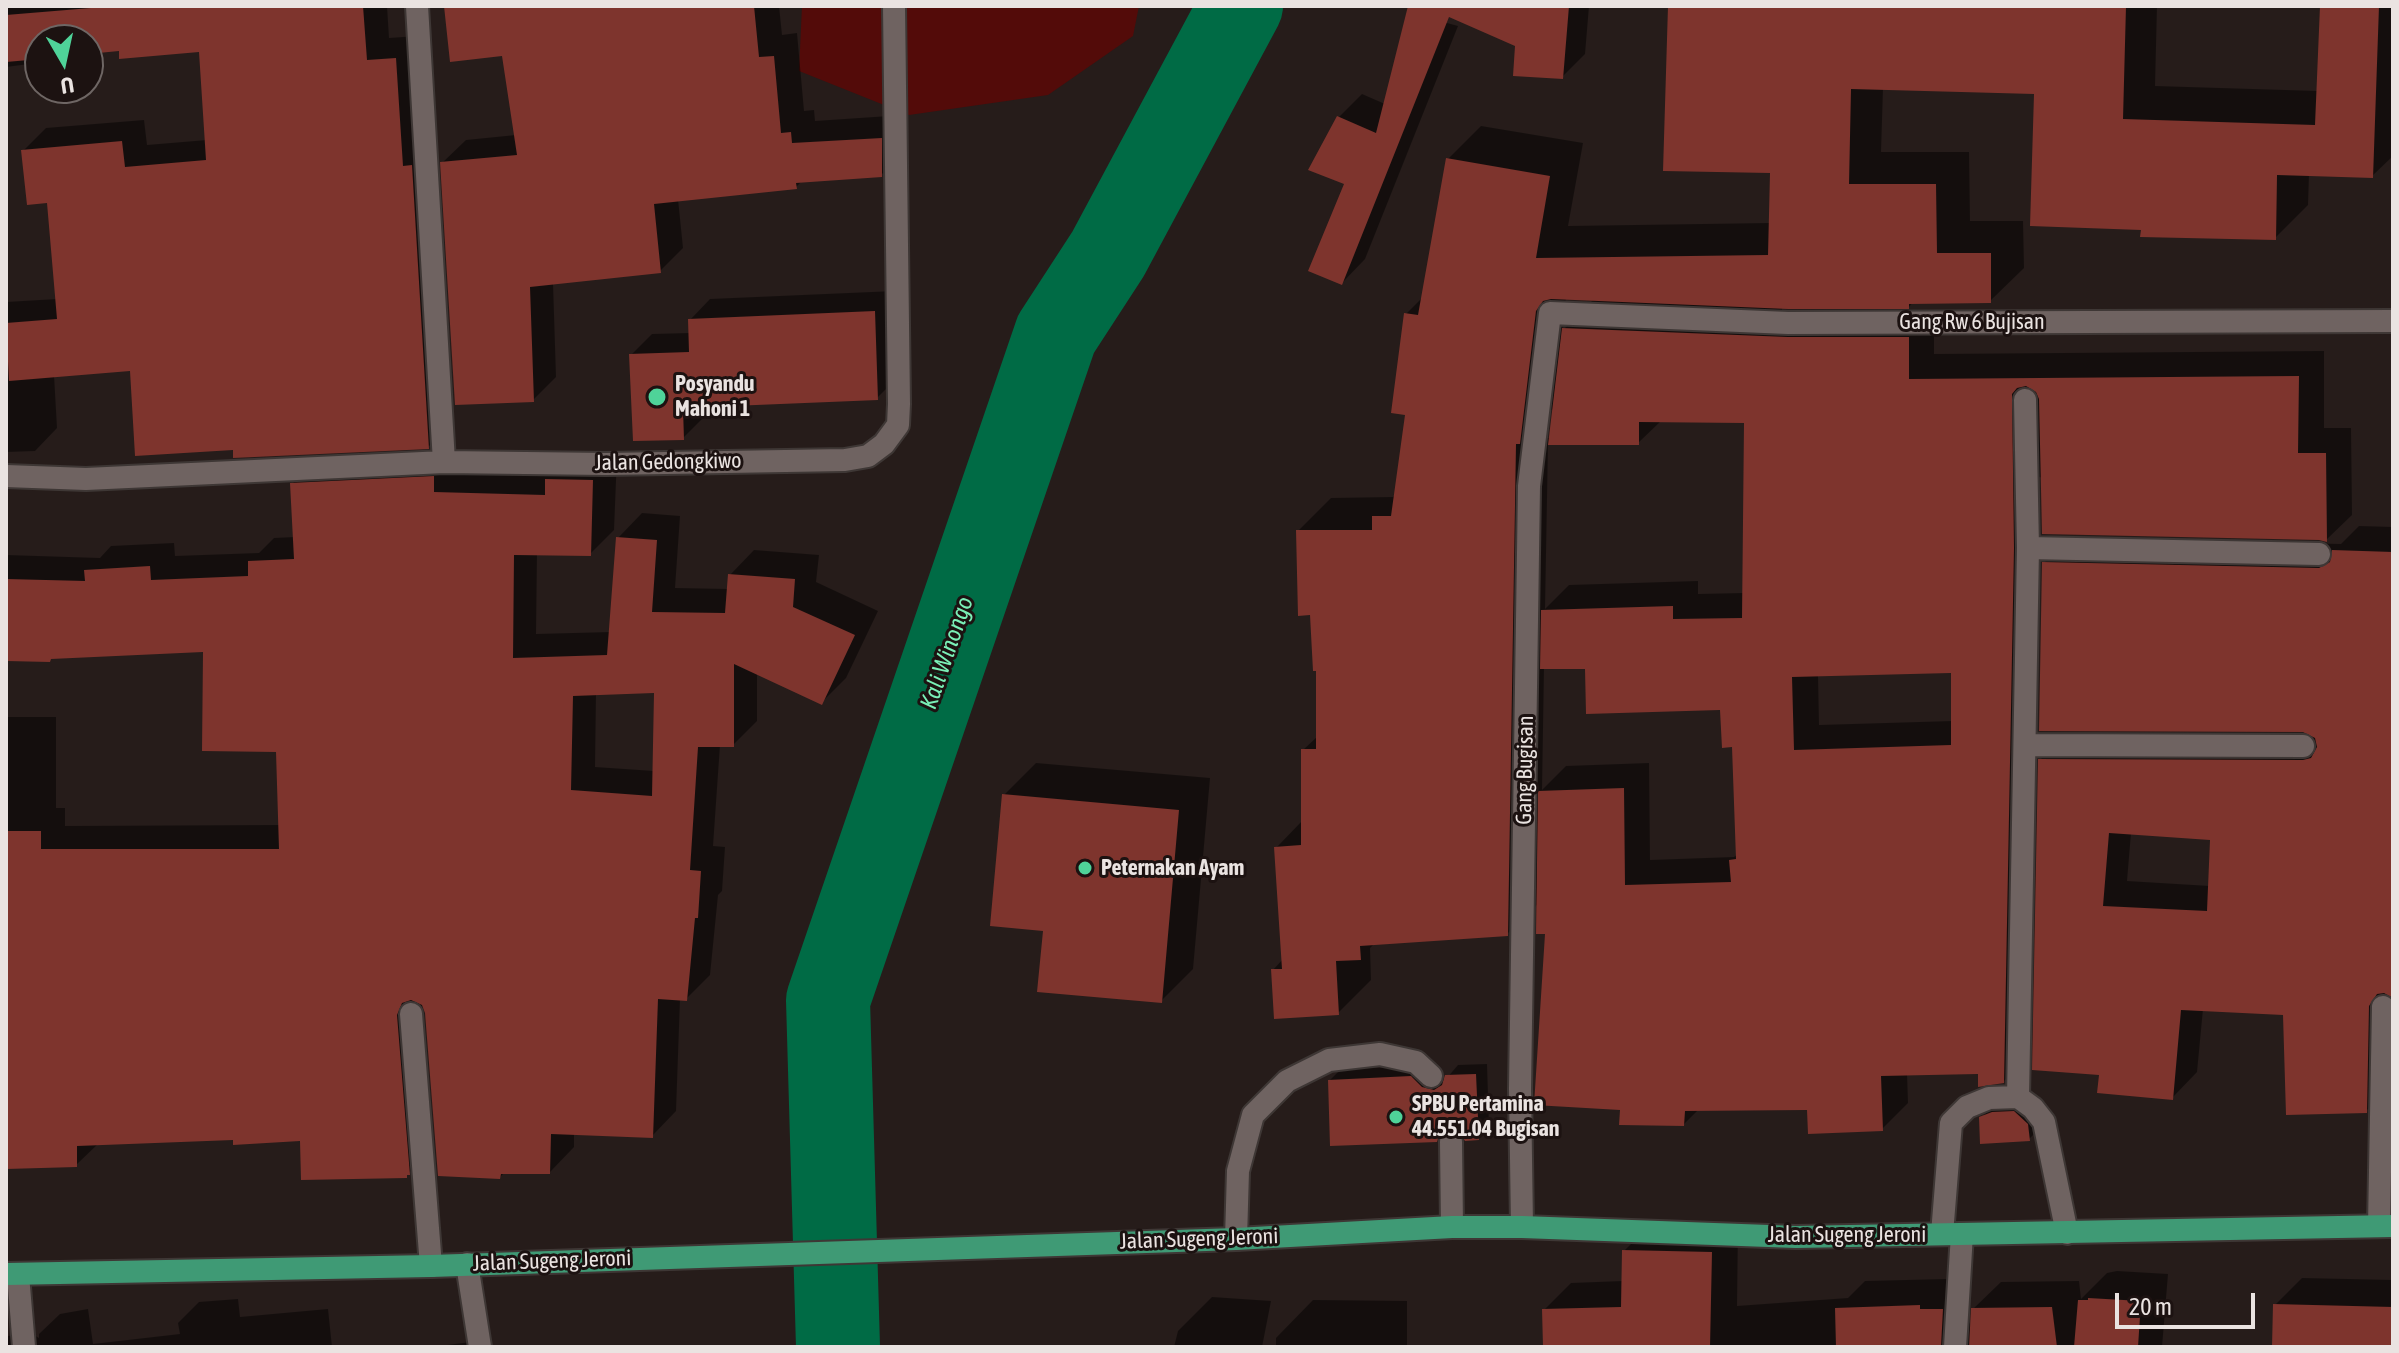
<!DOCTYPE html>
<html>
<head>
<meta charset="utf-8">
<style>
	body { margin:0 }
	#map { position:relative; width:2399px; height:1353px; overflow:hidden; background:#261c1a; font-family:"Asap Condensed",sans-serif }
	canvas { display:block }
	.frame { position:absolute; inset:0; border:8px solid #eae3e1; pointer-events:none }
	.north { position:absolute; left:24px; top:24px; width:80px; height:80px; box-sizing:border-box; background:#1c1211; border:2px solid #6e6664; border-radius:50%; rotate:171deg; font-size:22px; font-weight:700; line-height:32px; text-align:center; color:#eae3e1 }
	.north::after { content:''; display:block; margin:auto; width:28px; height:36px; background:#4fd399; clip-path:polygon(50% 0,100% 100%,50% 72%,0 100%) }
	.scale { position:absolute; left:2115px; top:1293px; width:140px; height:36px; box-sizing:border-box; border:4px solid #eae3e1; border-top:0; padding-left:10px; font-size:24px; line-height:28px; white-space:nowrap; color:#eae3e1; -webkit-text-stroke:6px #1c1211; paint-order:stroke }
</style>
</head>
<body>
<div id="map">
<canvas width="2399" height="1353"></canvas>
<div class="frame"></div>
<div class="north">U</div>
<div class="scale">20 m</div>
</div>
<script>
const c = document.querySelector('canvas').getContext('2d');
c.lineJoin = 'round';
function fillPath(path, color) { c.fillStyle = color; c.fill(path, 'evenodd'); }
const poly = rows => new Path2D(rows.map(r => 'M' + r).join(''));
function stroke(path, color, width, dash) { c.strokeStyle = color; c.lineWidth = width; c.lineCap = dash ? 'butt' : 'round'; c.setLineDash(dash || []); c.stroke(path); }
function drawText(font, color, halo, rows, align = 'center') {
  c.font = font + ' "Asap Condensed",sans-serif'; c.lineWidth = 6; c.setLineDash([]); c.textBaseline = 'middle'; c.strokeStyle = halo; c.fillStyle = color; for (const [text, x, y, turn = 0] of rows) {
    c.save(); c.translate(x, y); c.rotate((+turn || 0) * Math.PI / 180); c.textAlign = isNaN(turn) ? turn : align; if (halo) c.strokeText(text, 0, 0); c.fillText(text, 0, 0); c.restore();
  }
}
const green = poly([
	[802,6,1139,6,1133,36,1048,95,909,115,799,71]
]);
const shadow = poly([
	[6,6,387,6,389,38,418,36,451,424,428,447,235,448,132,369,54,375,57,428,35,451,6,452,6,302,57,299,48,201,23,151,46,128,144,120,147,145,207,140,202,51,121,49,88,52,88,40,40,40,40,57,35,57,29,64,6,67],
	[446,6,779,6,782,35,797,33,804,111,814,110,815,121,904,115,904,152,881,175,802,181,796,187,678,199,683,248,660,271,553,283,556,377,533,400,442,163,466,140,516,135,504,54],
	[1435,6,1589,6,1585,54,1562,77,1517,45],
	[1670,6,2157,6,2155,86,2318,91,2322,6,2393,6,2393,156,2372,176,2309,174,2308,205,2275,238,2143,228,2036,92,1883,88,1881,152,1969,152,1970,221,2023,221,2024,268,1990,301,1913,302,1909,307,1782,307,1782,311,1815,312,1934,312,1934,354,2324,351,2324,428,2351,428,2352,515,2326,540,2039,477,2029,1056,2003,1082,1980,1072,1907,1073,1908,1103,1882,1129,1809,1108,1699,1109,1684,1124,1622,1108,1547,932,1539,903,1507,934,1375,943,1370,948,1371,980,1338,1013,1273,970,1283,959,1276,848,1303,820,1303,750,1318,736,1318,669,1298,531,1331,498,1393,497,1396,494,1407,413,1406,314,1423,297,1448,159,1481,126,1583,143,1568,226,1770,223,1772,171],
	[1566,298,1594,299,1562,331],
	[1555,407,1551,438,1548,438,1548,413],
	[1661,421,1746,421,1744,593,1698,594,1698,581,1569,585,1545,609,1548,443,1638,443],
	[1544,667,1587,667,1722,708,1734,745,1738,854,1734,857,1650,860,1649,763,1566,766,1542,790],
	[1953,671,1953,721,1819,725,1818,675],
	[1425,17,1458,26,1365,259,1342,283,1346,183,1339,117,1362,94,1385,104],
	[895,291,898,377,877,398,704,405,704,417,683,438,631,355,652,334,690,333,690,320,710,299],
	[617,456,614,530,590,554,537,553,536,634,611,632,618,538,642,513,680,516,675,588,729,589,730,575,754,550,819,555,816,582,878,611,846,678,821,703,757,673,757,721,733,745,720,745,713,846,725,847,722,891,718,895,710,975,686,999,680,999,676,1111,652,1136,574,1133,574,1147,550,1172,505,1172,500,1177,422,1002,433,1148,406,1176,302,1139,235,1138,99,1143,76,1165,6,1167,6,717,56,717,56,808,65,808,65,826,280,825,278,750,205,650,6,659,6,555,100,558,111,546,174,543,175,556,259,553,274,538,295,537,292,484,317,460],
	[656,691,654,771,595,767,596,693],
	[2359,526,2393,527,2391,1086,2366,1111,2285,1013,2203,1009,2197,1072,2172,1098,2101,1073,2040,760,2065,735,2318,736,2044,563,2069,538,2341,544],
	[2131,833,2212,838,2210,886,2127,881],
	[1036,763,1210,778,1193,969,1161,1001,1045,929,1004,795],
	[1487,1064,1489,1127,1478,1139,1450,1126,1436,1140,1330,1080,1341,1069,1423,1066,1434,1076,1446,1079,1458,1065],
	[2025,1101,2040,1128,2029,1139,1981,1118,1993,1106],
	[1651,1224,1738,1226,1737,1306,1848,1298,1865,1281,1947,1279,1947,1283,1970,1282,1967,1319,1972,1327,1973,1309,2001,1282,2079,1281,2081,1299,2107,1273,2117,1271,2168,1274,2162,1347,1545,1347,1544,1310,1571,1283,1623,1281,1624,1251],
	[2302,1278,2393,1280,2393,1347,2274,1347,2275,1305],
	[1212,1297,1271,1301,1262,1347,1174,1347,1178,1331],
	[238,1299,240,1317,328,1309,332,1347,6,1347,6,1336,34,1335,39,1338,39,1334,60,1314,88,1309,93,1344,180,1334,178,1323,199,1302],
	[1313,1300,1407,1301,1407,1347,1276,1347,1276,1338],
	[486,1340,487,1347,432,1347]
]);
const river = poly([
	[838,1347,828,1000,1056,334,1108,254,1241,6]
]);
const building = poly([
	[115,6,363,6,367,60,396,58,403,166,412,165,429,449,233,458,233,450,135,456,130,371,9,381,6,323,57,319,47,203,27,205,21,150,122,141,125,167,206,160,199,52,119,59,119,51,88,54,88,40,40,40,40,59,6,62,6,15],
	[444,6,754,6,759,57,774,56,781,133,791,132,792,143,882,138,882,177,796,183,797,189,654,204,661,273,530,287,534,402,455,405,440,162,517,155,502,56,450,62],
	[1408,6,1569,6,1563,79,1513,76,1515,46,1449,17,1342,285,1308,271,1344,184,1308,170,1337,116,1376,133],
	[1668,6,2126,6,2123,119,2315,125,2320,6,2379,6,2373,178,2277,175,2276,240,2140,237,2141,230,2030,226,2034,94,1851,89,1849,184,1936,184,1937,253,1991,253,1991,303,1909,304,1909,309,1788,309,1551,299,1543,301,1536,311,1520,444,1516,444,1508,936,1360,946,1361,960,1336,961,1339,1015,1274,1019,1271,969,1282,969,1274,847,1301,845,1301,749,1316,749,1316,671,1313,671,1310,615,1298,616,1296,530,1372,530,1372,516,1391,516,1405,415,1391,413,1404,313,1418,315,1446,158,1550,176,1536,258,1768,255,1770,173,1663,171],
	[875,311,878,400,683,408,684,440,633,441,629,354,689,352,688,319],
	[1562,328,1788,337,1909,337,1909,379,2299,376,2298,453,2326,453,2327,542,2319,540,2042,534,2039,399,2036,392,2026,386,2017,388,2012,394,2014,548,2004,1083,1978,1087,1978,1074,1881,1076,1883,1131,1808,1134,1807,1110,1685,1111,1684,1126,1619,1125,1620,1110,1534,1105,1545,934,1536,934,1538,791,1624,788,1625,885,1731,882,1729,860,1736,859,1732,747,1722,748,1720,710,1586,714,1585,669,1540,669,1541,610,1673,606,1673,619,1742,618,1744,423,1639,422,1639,445,1548,445],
	[1951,673,1951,745,1794,750,1792,677],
	[434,476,434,492,545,495,545,479,593,480,591,556,514,555,513,658,607,655,616,537,657,540,652,612,725,613,728,574,795,579,793,607,855,635,822,705,734,664,734,747,698,747,690,870,701,871,698,918,695,918,687,1001,658,999,653,1138,551,1134,550,1174,501,1174,500,1179,438,1176,425,1013,422,1005,411,1000,402,1003,397,1015,410,1175,407,1175,407,1178,301,1180,300,1141,233,1145,233,1140,77,1146,77,1167,6,1169,6,831,41,831,41,849,279,849,276,752,202,751,203,652,51,659,50,662,6,661,6,579,85,581,84,570,150,566,151,580,248,576,248,561,294,559,290,483],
	[654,693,652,796,571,790,573,696],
	[2332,550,2393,552,2393,998,2384,993,2377,994,2369,1006,2367,1113,2286,1115,2283,1015,2181,1010,2173,1100,2097,1093,2099,1075,2032,1070,2038,759,2303,760,2311,758,2317,747,2315,738,2303,732,2039,731,2042,562,2319,568,2330,562],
	[2109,833,2210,840,2207,911,2103,906],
	[1002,794,1179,810,1162,1003,1037,992,1043,931,990,926],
	[1476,1074,1479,1140,1465,1141,1458,1130,1450,1128,1439,1135,1437,1142,1330,1146,1328,1080,1411,1076,1422,1087,1434,1090,1442,1085,1445,1075],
	[2014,1111,2028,1124,2030,1141,1980,1144,1979,1117,1992,1112],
	[1622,1250,1712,1252,1710,1347,1543,1347,1542,1309,1621,1307],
	[2088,1298,2141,1301,2138,1347,2074,1347,2078,1300,2088,1300],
	[2273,1304,2393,1307,2393,1347,2272,1347],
	[1920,1305,1920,1309,1943,1309,1941,1347,1836,1347,1835,1308],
	[2052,1307,2057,1347,1969,1347,1971,1308]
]);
const service = poly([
	[1451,1142,1452,1227],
	[2379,1226,2383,1007],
	[1236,1239,1238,1171,1253,1115,1287,1081,1329,1060,1380,1054,1416,1062,1431,1076],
	[467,1264,480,1347]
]);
const minor = poly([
	[417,6,444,462],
	[6,476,86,479,444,462,606,464,845,460,868,456,884,444,898,425,899,404,894,6],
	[2028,548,2319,554],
	[2025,745,2303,746],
	[411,1014,431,1266],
	[2018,1097,2028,548,2025,400],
	[1522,1227,1520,1089,1529,486,1550,313,1788,323,2393,321],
	[1942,1234,1951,1123,1967,1107,1989,1098,2018,1097,2033,1108,2044,1122,2067,1233],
	[18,1275,24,1347],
	[1955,1347,1962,1234]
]);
const primary = poly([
	[6,1274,431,1266,1236,1239,1452,1227,1522,1227,1796,1237,2393,1226]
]);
const markers = [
	[657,397,10,"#4fd399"],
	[1085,868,8,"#4fd399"],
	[1396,1117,8,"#4fd399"]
];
const streetNames = [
	["Gang Rw 6 Bujisan",1972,322],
	["Jalan Gedongkiwo",668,462,-1],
	["Gang Bugisan",1525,770,-89],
	["Jalan Sugeng Jeroni",1847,1235],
	["Jalan Sugeng Jeroni",1199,1239,-2],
	["Jalan Sugeng Jeroni",552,1261,-2]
];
const poiNames = [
	["Posyandu",675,384],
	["Mahoni 1",675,409],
	["Peternakan Ayam",1101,868],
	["SPBU Pertamina",1412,1104],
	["44.551.04 Bugisan",1412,1129]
];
const waterNames = [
	["Kali Winongo",947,653,-71]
];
fillPath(green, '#530b09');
fillPath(shadow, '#0007');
stroke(river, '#006b45', 84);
fillPath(building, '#7e342d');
stroke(service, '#3e3735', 26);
stroke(minor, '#3e3735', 26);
stroke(primary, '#3e3735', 26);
stroke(service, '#6f6361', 22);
stroke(minor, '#6f6361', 22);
stroke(primary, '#3f9a75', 22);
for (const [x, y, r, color] of markers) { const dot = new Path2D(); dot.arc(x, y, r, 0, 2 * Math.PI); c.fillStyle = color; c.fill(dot); stroke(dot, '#1c1211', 3); }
drawText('22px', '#eae3e1', '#1c1211', streetNames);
drawText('bold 22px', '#eae3e1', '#1c1211', poiNames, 'left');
drawText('italic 24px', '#7aefb7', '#1c1211', waterNames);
</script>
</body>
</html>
